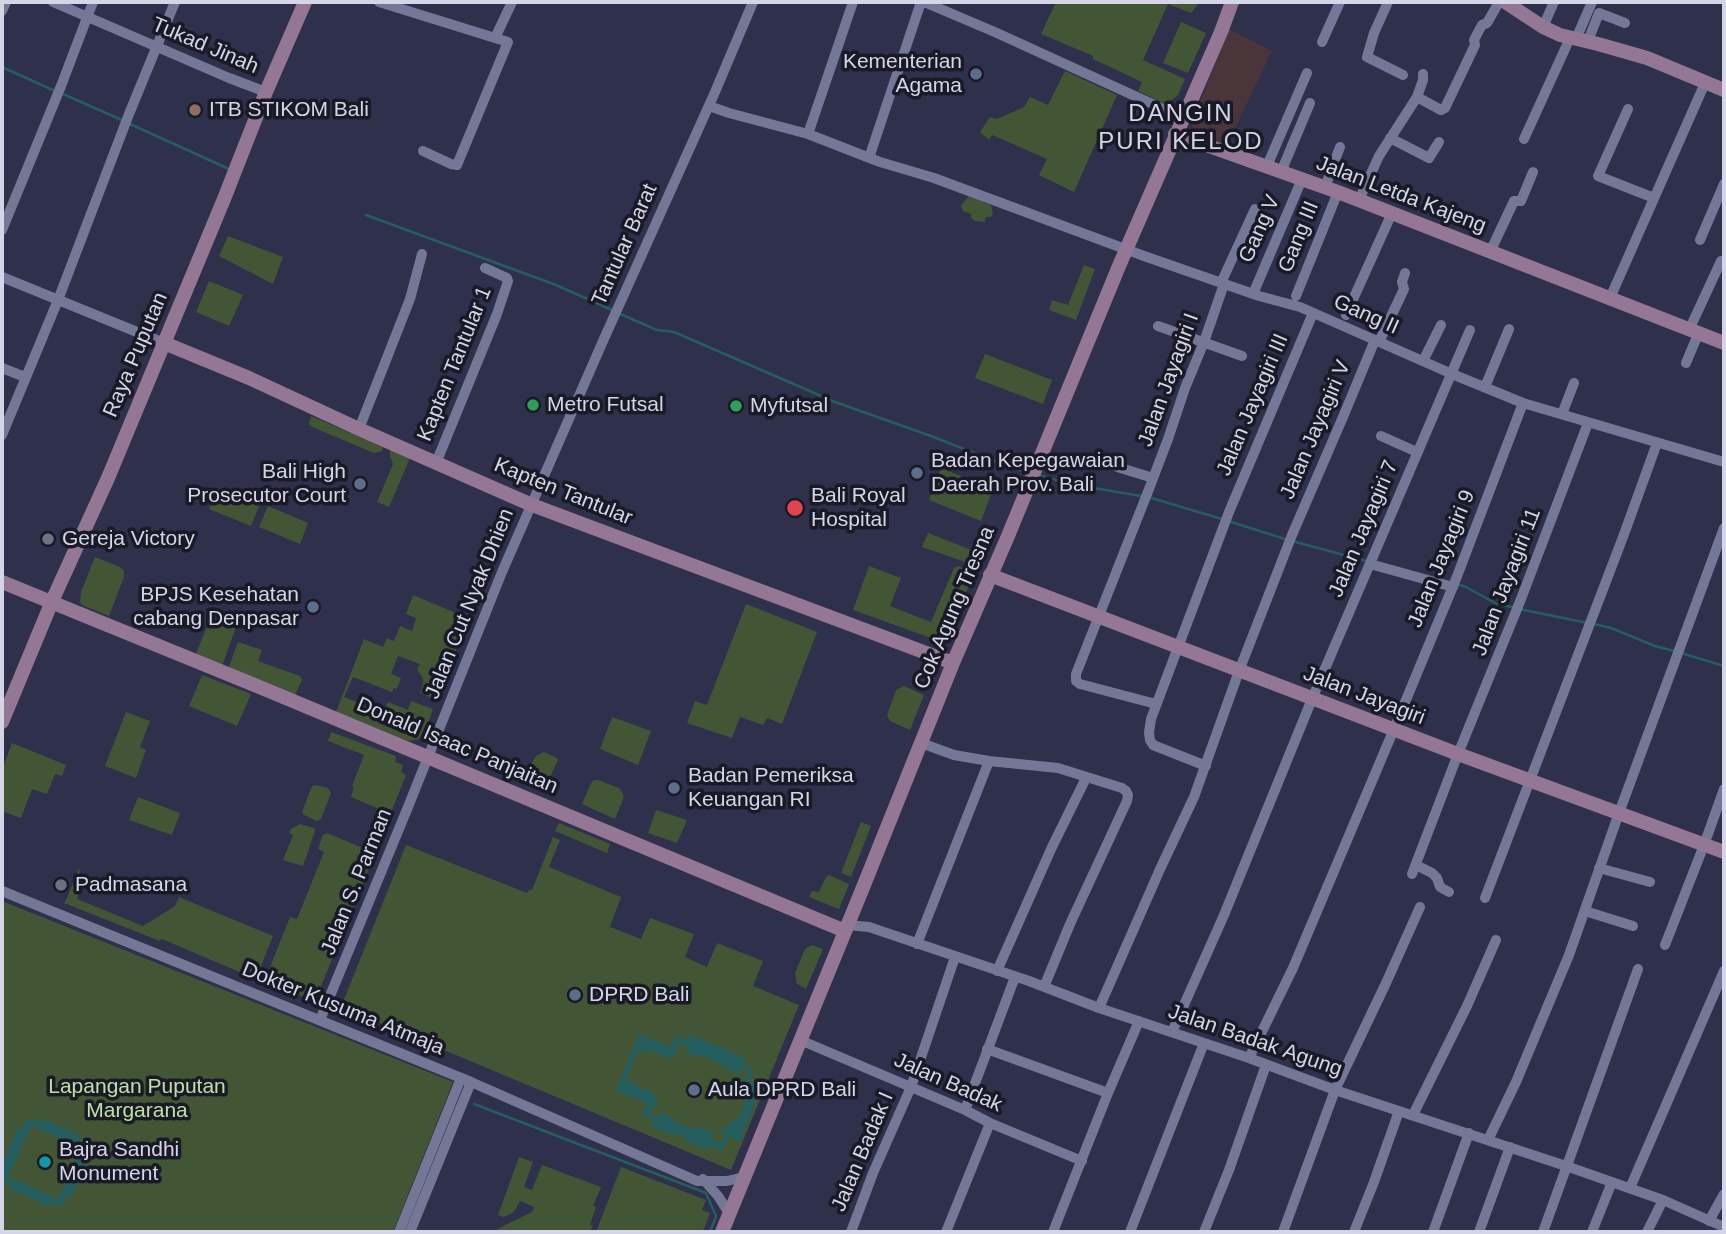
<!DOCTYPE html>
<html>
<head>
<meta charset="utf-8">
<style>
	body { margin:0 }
	#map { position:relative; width:1726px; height:1234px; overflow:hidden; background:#2f304c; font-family:Helvetica,sans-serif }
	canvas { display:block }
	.frame { position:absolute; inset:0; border:4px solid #d4d5e7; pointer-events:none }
</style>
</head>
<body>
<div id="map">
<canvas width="1726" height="1234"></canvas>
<div class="frame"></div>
</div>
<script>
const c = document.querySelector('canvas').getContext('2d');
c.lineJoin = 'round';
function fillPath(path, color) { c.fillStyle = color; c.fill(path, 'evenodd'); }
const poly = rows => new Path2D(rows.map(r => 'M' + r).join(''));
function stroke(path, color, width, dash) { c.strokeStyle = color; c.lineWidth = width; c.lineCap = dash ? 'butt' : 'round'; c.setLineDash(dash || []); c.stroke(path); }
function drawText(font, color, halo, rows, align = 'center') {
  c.font = font + ' Helvetica,sans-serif'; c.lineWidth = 7; c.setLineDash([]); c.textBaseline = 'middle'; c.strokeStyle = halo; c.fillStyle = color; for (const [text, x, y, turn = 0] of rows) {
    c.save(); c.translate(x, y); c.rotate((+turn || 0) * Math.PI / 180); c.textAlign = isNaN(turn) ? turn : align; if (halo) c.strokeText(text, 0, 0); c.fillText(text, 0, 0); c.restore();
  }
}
const education = poly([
	[1229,29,1272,51,1227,145,1197,134,1193,128,1192,123]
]);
const green = poly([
	[1056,2,1200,2,1191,13,1168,4,1143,60,1185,79,1178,95,1171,101,1163,103,1138,91,1142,82,1093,59,1093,56,1041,34],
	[1181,22,1206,33,1188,73,1163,63],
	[1065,71,1117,95,1074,192,1039,175,1047,159,992,135,989,140,980,132,990,117,997,119,1024,107,1030,97,1048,105],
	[969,196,991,205,993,214,991,217,986,217,985,222,975,221,971,218,971,214,963,211,961,206,962,204],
	[228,236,283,257,273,284,219,256],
	[1084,265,1095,269,1076,320,1049,310,1052,300,1068,305],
	[209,281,243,295,229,326,196,312],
	[985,354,1052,380,1043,404,975,378],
	[311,416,383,447,382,451,374,453,312,427,309,424],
	[390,450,410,458,389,507,377,502,393,464,390,456],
	[941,468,993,489,981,521,929,500],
	[218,488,259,506,251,526,209,509],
	[268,506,308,523,300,544,259,527],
	[928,533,982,554,977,566,922,547],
	[95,557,120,567,124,571,124,577,109,616,82,605,80,602,81,592],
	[869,566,901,578,890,606,931,622,954,568,958,566,974,573,945,643,853,610],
	[413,595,468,618,437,700,420,693,423,684,423,678,417,670,420,664,398,656,391,674,401,678,397,689,394,688,392,692,353,677,344,697,383,713,388,702,408,710,411,701,433,709,424,735,419,739,407,741,336,712,364,639,383,647,387,638,394,641,400,626,412,631,416,618,406,614],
	[746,604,817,632,782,724,767,718,763,725,740,717,732,738,687,723,695,701,707,705],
	[211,617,235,626,235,630,222,666,195,656],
	[238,642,262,650,258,661,300,676,302,680,295,695,228,669],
	[202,675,251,694,237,726,189,706],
	[904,686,924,695,910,730,890,721,887,715,896,690],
	[126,712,150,721,140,747,146,750,136,778,105,766],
	[612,717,651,731,638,765,600,749],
	[331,732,396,756,395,762,403,765,401,772,406,775,378,845,364,840,368,831,375,833,380,819,374,816,377,808,351,797,354,787,352,786,364,755,328,741],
	[12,743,66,765,62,776,55,774,47,794,32,789,21,818,2,811,2,770],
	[544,752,557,758,558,760,544,790,521,781,536,756],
	[594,780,598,780,619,788,622,792,624,797,615,819,582,804,591,783],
	[316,785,328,788,331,793,321,819,317,821,304,815,302,812,312,786],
	[138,797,180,813,172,835,129,820],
	[656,810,687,820,677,843,648,833],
	[861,822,871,826,851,877,841,873],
	[559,823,610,844,607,853,555,831],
	[300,824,314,828,315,831,303,866,283,860,293,835,289,833,291,829],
	[327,833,375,853,315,1001,264,982,290,917,297,919,324,852,318,849,323,835],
	[553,837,560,840,549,867,621,897,610,927,641,939,650,918,694,934,685,957,707,967,717,943,763,961,753,986,799,1005,731,1170,341,1007,406,845,527,893,529,890,532,890],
	[79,868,82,885,77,899,143,926,175,906,179,897,273,936,256,979,162,939,160,941,64,903,67,898],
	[829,875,849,884,839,909,809,897,812,891,819,892,826,877],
	[2,901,453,1082,393,1232,2,1232],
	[812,945,823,949,806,989,797,984,795,973,805,949],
	[519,1157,533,1162,524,1187,532,1190,542,1165,601,1187,593,1206,596,1207,590,1225,593,1226,590,1232,494,1232,501,1227,532,1212,534,1207,520,1201,515,1210,511,1214,503,1217,498,1215],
	[621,1167,706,1200,702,1210,710,1213,703,1232,596,1232]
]);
const water = poly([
	[639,1034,671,1047,675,1036,687,1040,690,1034,745,1058,743,1065,754,1069,750,1082,762,1086,740,1141,729,1136,723,1151,709,1145,707,1150,685,1141,686,1137,676,1134,675,1136,651,1126,653,1120,643,1116,647,1103,616,1091],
	[679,1043,688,1046,686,1053,700,1057,701,1055,724,1065,723,1067,736,1072,739,1076,742,1069,749,1071,746,1080,739,1078,743,1091,743,1098,746,1099,737,1121,734,1120,726,1128,717,1131,725,1134,721,1143,712,1139,715,1131,707,1131,699,1127,697,1130,673,1121,674,1118,666,1115,663,1109,659,1117,650,1114,654,1105,659,1106,653,1092,635,1086,635,1083,626,1080,639,1049,648,1053,650,1051,664,1056,663,1058,668,1058,679,1053,676,1051],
	[41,1118,79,1135,78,1139,86,1143,88,1149,85,1157,88,1159,71,1197,67,1196,64,1204,58,1206,50,1203,48,1206,10,1189,11,1186,3,1182,2,1179,4,1168,2,1167,2,1164,18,1127,22,1129,25,1121,31,1119,39,1122],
	[31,1126,81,1148,59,1199,8,1177]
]);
const stream = poly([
	[2,67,57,92],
	[63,94,124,121],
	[130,124,229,169],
	[366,215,556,285,612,310],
	[618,313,657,330,674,332,835,402,931,436,1015,469,1028,473],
	[1038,475,1070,484,1141,496],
	[1148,497,1222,519],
	[1228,521,1285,539],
	[1292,541,1366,561],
	[1458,585,1464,586,1497,604,1512,607],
	[1519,609,1588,623],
	[1594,624,1611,628,1655,646,1674,651],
	[1681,653,1724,666],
	[474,1104,706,1193,716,1216,710,1232]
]);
const street = poly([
	[53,2,229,78,266,92],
	[379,2,508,42,457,165,451,164,423,151],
	[924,2,997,33,1183,118],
	[1388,2,1374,33,1367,57,1403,75],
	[2,11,6,2],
	[1543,27,1554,2],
	[495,38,512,2],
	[1576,39,1592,2],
	[1588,41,1599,13,1625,23],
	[1322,42,1340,2],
	[1417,97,1441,110,1445,108,1475,45,1474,40,1482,25,1487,23,1499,2],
	[709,106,729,113,808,134,880,162,934,178,1144,256,1259,296,1300,307,1452,374,1523,403,1724,462],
	[1628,109,1598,176,1654,198],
	[808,134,853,2],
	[1390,138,1429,158,1439,142],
	[1524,139,1570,38],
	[869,158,921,2],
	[1267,166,1307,73],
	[1281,172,1310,103],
	[1325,187,1340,147],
	[1359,200,1379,156,1417,97,1423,80,1423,74],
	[2,230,61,86,93,2],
	[1700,240,1724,184],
	[1490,252,1514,201,1521,201,1533,172],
	[2,277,164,343],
	[1221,283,1255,209],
	[1253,294,1302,179],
	[1296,296,1338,192],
	[1610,298,1705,83],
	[1346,315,1392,213],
	[1158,326,1242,356],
	[1690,328,1721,261],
	[1379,342,1404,289,1402,282,1405,273],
	[1423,361,1441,325],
	[1686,363,1699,332],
	[2,368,25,377],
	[1485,387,1509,329],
	[1562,414,1574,383],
	[359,429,410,299,422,254],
	[2,435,58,300,129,114,175,2],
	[1381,436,1417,452],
	[436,463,497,314,508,281,507,278,485,268],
	[1111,465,1153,478],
	[1370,564,1453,587],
	[1156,704,1080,684,1076,681,1076,674,1149,489,1168,439,1185,388,1204,342,1224,284],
	[921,743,954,755,989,761,1058,768,1122,788,1126,791,1128,795,1127,801,1070,924,1044,987],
	[1206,766,1153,745,1150,740,1149,733,1151,719,1229,512,1313,313],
	[1416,865,1432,873,1437,878,1440,887,1449,892],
	[1599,868,1650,882],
	[1412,874,1458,754,1521,599,1588,423],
	[2,891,471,1082,697,1181,727,1181,744,1177],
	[1485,898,1623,537,1657,443],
	[1585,911,1633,926],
	[847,925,869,927,1029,981,1099,1008,1249,1058,1335,1090,1566,1166,1663,1200,1724,1227],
	[917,944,989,761],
	[1665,945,1704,845,1724,789],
	[997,971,1052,847,1086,778],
	[1099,1008,1161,867,1194,797,1239,671,1292,535,1343,417,1375,340],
	[320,1020,408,807,502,572,603,341,715,92,753,2],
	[1172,1032,1224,915,1312,699,1470,330],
	[800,1040,965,1110,990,1123,1082,1161],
	[987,1049,1108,1093],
	[1249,1058,1293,968,1394,729,1456,579,1523,403],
	[965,1110,1015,977],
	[1413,1115,1467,1006,1496,940],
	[1488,1140,1516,1082,1569,955,1619,813,1724,528],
	[703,1179,718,1196,729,1213],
	[1630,1188,1724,971],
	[1709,1221,1724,1194],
	[399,1232,461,1078],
	[410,1232,471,1082],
	[851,1232,873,1173,911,1087,955,957],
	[946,1232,990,1123],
	[1053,1232,1108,1093,1139,1021],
	[1130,1232,1204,1043],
	[1204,1232,1229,1170,1266,1065],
	[1283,1232,1335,1090,1386,983,1420,907],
	[1354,1232,1374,1182,1399,1111],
	[1433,1232,1469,1133],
	[1479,1232,1510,1147],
	[1543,1232,1638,969],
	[1592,1232,1612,1182],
	[1647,1232,1663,1200]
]);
const secondary = poly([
	[1505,2,1543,27,1560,35,1598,44,1647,58,1724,90],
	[1175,134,1338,192,1724,343],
	[164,343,249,378,359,429,532,505,953,663],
	[990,575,1458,754,1724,852],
	[2,582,257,686,845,931],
	[2,722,53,599,108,478,224,199,266,92,305,2],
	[722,1232,864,885,953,663,1008,536,1119,266,1221,32,1232,2]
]);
const markers = [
	[976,74,7,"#5c6f8a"],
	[195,110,7,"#8d6e63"],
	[533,405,7,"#2e9e5b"],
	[736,406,7,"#2e9e5b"],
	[917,473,7,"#5c6f8a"],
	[360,484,7,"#5c6f8a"],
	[795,508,9,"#e0444e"],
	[48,539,7,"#6b7280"],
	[313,607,7,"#5c6f8a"],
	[674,788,7,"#5c6f8a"],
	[61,885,7,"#6b7280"],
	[575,995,7,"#5c6f8a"],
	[694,1090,7,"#5c6f8a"],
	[45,1162,7,"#0f9aa8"]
];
const streetNames = [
	["Tukad Jinah",205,46,23],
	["Jalan Letda Kajeng",1401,195,21],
	["Gang V",1260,229,-66],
	["Gang III",1299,237,-68],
	["Tantular Barat",625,245,-66],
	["Gang II",1366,315,24],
	["Raya Puputan",136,355,-67],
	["Kapten Tantular 1",455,364,-68],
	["Jalan Jayagiri I",1169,380,-70],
	["Jalan Jayagiri III",1253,405,-67],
	["Jalan Jayagiri V",1316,430,-67],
	["Kapten Tantular",563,492,22],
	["Jalan Jayagiri 7",1364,529,-67],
	["Jalan Jayagiri 9",1442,559,-68],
	["Jalan Jayagiri 11",1507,582,-69],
	["Jalan Cut Nyak Dhien",470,604,-68],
	["Cok Agung Tresna",955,608,-67],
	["Jalan Jayagiri",1364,696,21],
	["Donald Isaac Panjaitan",457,746,23],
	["Jalan S. Parman",357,882,-68],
	["Dokter Kusuma Atmaja",343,1009,22],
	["Jalan Badak Agung",1255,1041,19],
	["Jalan Badak",948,1083,24],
	["Jalan Badak I",863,1152,-67]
];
const poiNames = [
	["Kementerian",962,62,"right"],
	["Agama",962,86,"right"],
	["ITB STIKOM Bali",209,110],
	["Metro Futsal",547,405],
	["Myfutsal",750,406],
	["Badan Kepegawaian",931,461],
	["Daerah Prov. Bali",931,485],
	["Bali High",346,472,"right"],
	["Prosecutor Court",346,496,"right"],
	["Bali Royal",811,496],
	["Hospital",811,520],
	["Gereja Victory",62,539],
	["BPJS Kesehatan",299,595,"right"],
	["cabang Denpasar",299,619,"right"],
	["Badan Pemeriksa",688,776],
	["Keuangan RI",688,800],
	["Padmasana",75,885],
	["DPRD Bali",589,995],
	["Aula DPRD Bali",708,1090],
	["Bajra Sandhi",59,1150],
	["Monument",59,1174]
];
const parkNames = [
	["Lapangan Puputan",137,1087],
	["Margarana",137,1111]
];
const quarterNames = [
	["DANGIN",1181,114],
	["PURI KELOD",1181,142]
];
fillPath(education, '#49353a');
fillPath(green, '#425535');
fillPath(water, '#255e5e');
stroke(stream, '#255e5e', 2.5);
stroke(street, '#757797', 10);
stroke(secondary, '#947794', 14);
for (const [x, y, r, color] of markers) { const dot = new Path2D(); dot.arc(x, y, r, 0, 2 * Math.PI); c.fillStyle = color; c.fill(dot); stroke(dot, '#191a26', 2.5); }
drawText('21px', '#d4d5e7', '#191a26', streetNames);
drawText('21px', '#d4d5e7', '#191a26', poiNames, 'left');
drawText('21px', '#bce0a4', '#191a26', parkNames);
c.letterSpacing = '2px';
drawText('24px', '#d4d5e7', '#191a26', quarterNames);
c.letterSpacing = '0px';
</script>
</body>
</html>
